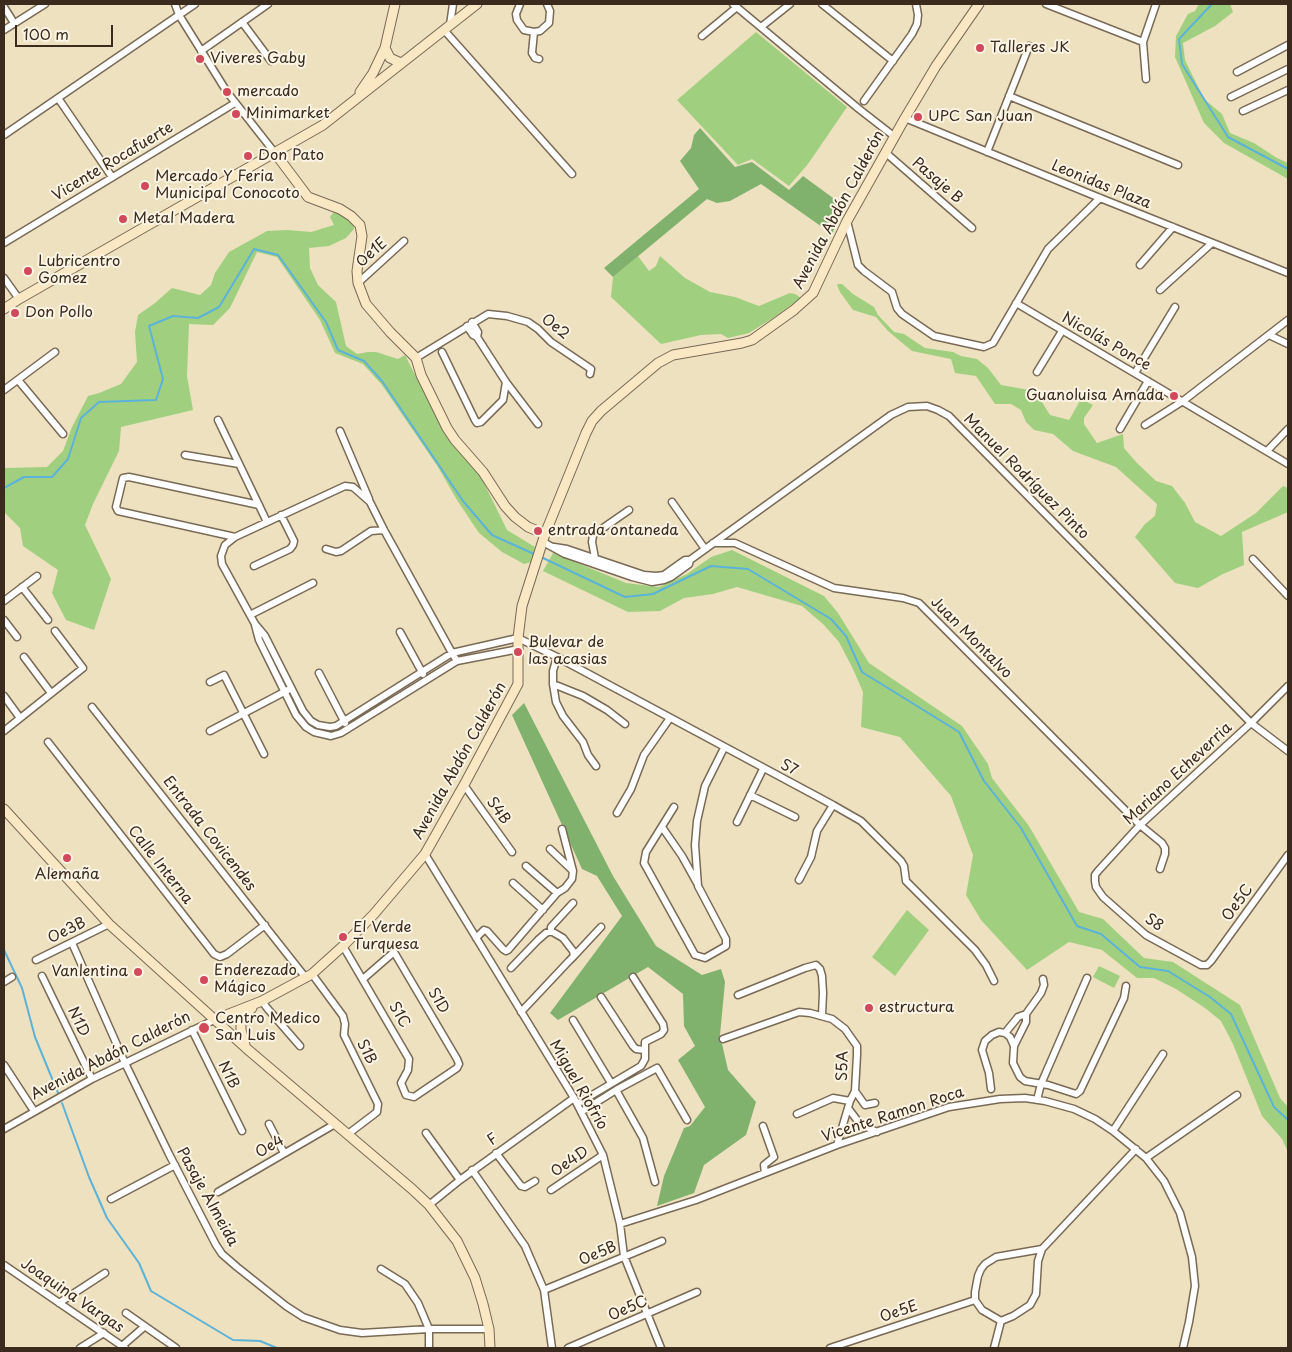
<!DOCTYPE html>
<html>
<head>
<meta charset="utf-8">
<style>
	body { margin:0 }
	#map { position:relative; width:1292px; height:1352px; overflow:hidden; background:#ede1bf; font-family:"Playpen Sans",sans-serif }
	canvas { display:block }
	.frame { position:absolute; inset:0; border:5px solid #3b2a1e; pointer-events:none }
	.scale { position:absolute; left:15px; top:25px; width:98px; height:22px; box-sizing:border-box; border:2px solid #3b2a1e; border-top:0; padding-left:6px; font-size:15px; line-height:18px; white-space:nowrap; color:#3b2a1e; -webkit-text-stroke:4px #fcf5e5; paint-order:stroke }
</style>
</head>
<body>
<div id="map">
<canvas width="1292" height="1352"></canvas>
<div class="frame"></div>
<div class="scale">100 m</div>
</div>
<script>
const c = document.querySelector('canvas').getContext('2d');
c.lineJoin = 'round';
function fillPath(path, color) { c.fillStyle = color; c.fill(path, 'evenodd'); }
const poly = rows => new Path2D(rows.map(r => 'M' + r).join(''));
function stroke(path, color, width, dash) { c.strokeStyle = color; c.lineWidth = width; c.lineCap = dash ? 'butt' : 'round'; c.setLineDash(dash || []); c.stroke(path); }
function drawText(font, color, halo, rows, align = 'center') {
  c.font = font + ' "Playpen Sans",sans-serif'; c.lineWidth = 4; c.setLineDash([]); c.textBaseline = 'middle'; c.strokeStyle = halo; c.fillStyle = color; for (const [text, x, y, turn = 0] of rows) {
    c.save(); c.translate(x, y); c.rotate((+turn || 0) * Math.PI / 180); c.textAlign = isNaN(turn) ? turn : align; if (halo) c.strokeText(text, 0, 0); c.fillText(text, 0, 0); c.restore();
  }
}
const green = poly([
	[1199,4,1230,4,1233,12,1215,26,1183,43,1185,60,1204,99,1222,114,1230,133,1254,143,1277,158,1288,163,1288,179,1224,143,1204,123,1175,57,1176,36,1188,14,1195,11],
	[756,32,847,107,808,164,789,186,752,159,738,165,677,100],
	[334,212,350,219,353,224,354,229,346,238,329,246,309,248,310,268,318,285,336,302,346,346,357,354,368,352,376,352,398,359,405,355,441,427,451,442,481,477,507,530,535,547,531,562,524,564,502,552,479,533,457,500,438,467,382,385,363,364,335,353,320,320,277,257,257,252,230,308,213,325,189,324,187,376,193,410,121,427,119,451,93,504,85,525,111,579,94,630,66,620,52,593,58,570,23,546,20,528,4,512,4,468,47,467,63,451,72,427,88,396,99,393,121,384,137,362,135,332,138,315,155,303,172,288,200,295,211,285,215,273,229,252,267,231,287,230,311,232,334,225,330,217],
	[638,256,649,271,656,266,660,256,685,278,710,292,735,297,759,306,790,293,795,294,801,298,773,318,749,333,728,338,721,334,701,335,661,344,611,297,613,277],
	[838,284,842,284,853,294,874,307,878,315,894,332,904,334,925,348,953,352,961,356,977,359,988,368,1001,385,1035,391,1050,415,1069,420,1081,399,1093,405,1084,418,1084,424,1097,443,1123,434,1124,448,1136,462,1156,481,1172,486,1185,503,1195,522,1221,536,1256,513,1283,486,1288,488,1288,512,1242,532,1244,565,1223,574,1198,588,1175,583,1135,537,1145,524,1155,516,1157,504,1116,467,1073,451,1053,434,1034,430,1026,422,1021,410,1011,404,995,404,976,376,955,373,951,359,912,351,888,331,876,317,853,310,840,292,837,285],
	[732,550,824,596,838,613,869,663,962,726,988,764,992,778,1029,826,1079,912,1103,919,1144,958,1173,962,1240,1005,1280,1098,1288,1107,1288,1152,1282,1139,1262,1116,1233,1044,1221,1021,1205,1008,1176,989,1154,978,1137,978,1102,950,1069,942,1027,970,981,920,966,895,973,855,951,796,900,737,861,727,863,692,853,669,839,642,824,625,802,606,737,587,713,594,684,598,660,611,628,612,543,571,553,553,626,583,659,587,687,574,711,557],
	[907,910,929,930,895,976,872,957],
	[1099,966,1120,976,1114,988,1093,977]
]);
const forest = poly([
	[700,128,735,167,752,162,789,190,803,176,844,206,832,234,761,184,730,201,717,203,707,199,613,277,604,268,699,189,680,161,691,148,694,135],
	[524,703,613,876,656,946,702,975,721,969,725,982,720,1035,728,1070,756,1102,746,1135,704,1165,694,1193,657,1206,664,1176,684,1128,690,1126,705,1107,678,1060,695,1046,684,1026,683,994,648,967,558,1020,550,1013,622,916,597,876,582,869,512,715]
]);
const stream = poly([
	[1212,4,1179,39,1182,64,1228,137,1288,169],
	[4,488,24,477,52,477,68,459,81,418,99,402,156,400,163,379,149,326,173,316,198,318,219,307,254,249,278,255,326,322,338,350,364,361,382,381,463,501,492,535,534,554],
	[541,557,625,597,653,594,711,566,748,569,831,619,846,636,862,672,959,732,984,781,1021,828,1077,926,1101,934,1140,967,1168,971,1210,997,1231,1014,1274,1107,1288,1120],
	[4,950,22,988,35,1037,58,1093],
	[62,1103,89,1177,107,1218,139,1263,151,1291,233,1340,260,1341,277,1348]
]);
const street = poly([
	[175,4,179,15,227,92,275,153],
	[520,4,516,14,517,20,524,30,534,32,540,31,549,23,550,11,547,4],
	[733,4,859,109,895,137],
	[822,4,893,61],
	[1046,4,1143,42],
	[4,7,14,23],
	[242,22,271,61],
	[450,25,453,4],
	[761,27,790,4],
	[4,30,45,4],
	[444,30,572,174],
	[534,32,532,53,535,58,539,59],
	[702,36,737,7],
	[201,51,268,4],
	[1237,72,1288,45],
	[1146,79,1143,42,1156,4],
	[1009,96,1178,165],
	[1231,97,1288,69],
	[58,98,112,177],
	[864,101,912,34,917,24,918,15,916,4],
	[1243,111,1288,90],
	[905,118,1100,198,1288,273],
	[4,135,195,4],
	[987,152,1029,46],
	[886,153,972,228],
	[847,221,858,265,864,271,892,292,897,308,902,314,934,336,984,347,993,343,1048,249,1100,198],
	[4,243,235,103],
	[1140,265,1173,227],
	[4,278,19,299],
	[358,283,404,241],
	[1160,290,1212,243],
	[1016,303,1288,464],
	[472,322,478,332,477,337],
	[1269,335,1288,344],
	[442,352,475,420,477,423,481,422,503,400,506,382,477,337,473,335,467,326],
	[416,358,488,314,507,316,528,322,538,329,551,342,591,369,590,374],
	[1037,372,1062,331],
	[1135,373,1175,307],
	[18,380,63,434],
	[506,382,538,424],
	[4,390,55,352],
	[218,420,267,522],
	[1145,425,1183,401,1288,320],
	[1120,429,1148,381],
	[340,431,369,499],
	[1267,451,1288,429],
	[185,455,239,464],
	[672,502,705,549],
	[235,537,118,511,116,507,123,478,129,477,259,505],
	[543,542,565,554,632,577,652,582,664,580,671,577,689,564,690,560],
	[713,543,735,543,834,588,903,598,919,603,1140,825,1162,843,1165,848,1165,854,1160,869],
	[554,547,567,549,644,575,656,576,664,575,685,560,690,560,891,415,908,407,927,406,938,410,949,416,1251,723,1288,751],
	[326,549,336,552,341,551,371,531,384,530],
	[595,558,592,542,593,535,629,510],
	[1253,559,1288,596],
	[254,566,290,549,293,545,294,541,281,515],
	[22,587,48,620],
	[4,601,37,576],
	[250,615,313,583],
	[4,620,17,637],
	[255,625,259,640,296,715,306,727,314,732,331,736,341,733,457,661,519,649],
	[400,632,423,674],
	[24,657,51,693],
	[557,657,553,671,553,684,556,702,563,716,583,742,588,755,596,766],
	[457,661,452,653,384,530,370,502,353,487,345,486,235,537,225,545,221,556,222,564,255,624,265,636,303,711,311,721,318,725,330,727,336,726,452,653,518,638,557,657,833,805,861,821,901,861,904,866,906,881,975,950,986,965,994,981],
	[319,673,345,723],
	[210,682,224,675,264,754],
	[553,684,583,696,607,710,625,724],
	[1288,686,1251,723,1140,825,1098,871,1095,875,1095,881,1096,887,1103,897,1146,935,1201,965,1207,965,1211,961,1288,855],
	[4,696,20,718],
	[92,707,306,978],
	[4,731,83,668,55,631],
	[210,731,288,690],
	[48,742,214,954,220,957,227,954,265,925],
	[464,785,512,852],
	[750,795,795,817],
	[674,807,646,852,644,863,695,955,705,958,726,946,726,939,698,886,695,845,697,821,705,786,724,748],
	[617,813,631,789,644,755,670,718],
	[737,822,763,769],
	[662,827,682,856,697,883],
	[550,849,572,870],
	[425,854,574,1098,603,1155,620,1224,624,1256,661,1348],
	[526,866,557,893,565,888,572,879,573,871,562,829],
	[799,880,811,857,817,831,833,805],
	[513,883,543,910],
	[551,931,551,927,573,903],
	[476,938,484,930,487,931,503,949,506,951,508,950,557,893],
	[72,943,125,1063,169,1154,216,1245,222,1254,237,1267,286,1306,303,1317,340,1330,362,1333,429,1329,489,1329],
	[343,946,409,1059,408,1070,401,1083,406,1095,414,1097,457,1068,459,1064,457,1059,394,952,363,979],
	[574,956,601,927],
	[36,960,109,924],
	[511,968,538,940,546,933,551,931,563,938,573,951,574,956,569,961,521,1012],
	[312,974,343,1016,345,1024,344,1035,378,1104,377,1112,348,1134],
	[42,976,92,1079],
	[4,982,12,977],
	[738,995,805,968,816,965,820,969,822,976,823,993,822,1015],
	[601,997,633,1046,636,1049,644,1050],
	[262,1001,267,1008,300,1046],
	[573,1020,611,1083],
	[192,1030,242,1131],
	[1005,1033,1018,1017,1026,1014],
	[723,1039,799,1012,810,1013,832,1019,845,1029,857,1046,857,1055,855,1091,850,1101,837,1145],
	[1014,1046,1026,1022,1026,1014,1041,993,1044,985,1043,979],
	[4,1065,34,1111],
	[991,1089,989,1073,982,1050,985,1041,992,1035,999,1032,1005,1033,1010,1037,1014,1046,1013,1063,1020,1077,1025,1081,1048,1085,1076,1094,1080,1091,1124,998,1126,986],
	[616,1090,643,1138,655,1182],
	[855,1091,865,1105,875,1103],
	[1037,1100,1041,1084,1087,978],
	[577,1104,641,1066,645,1059,645,1042,661,1034,664,1030,663,1024,633,977],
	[848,1108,860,1124,877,1132],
	[581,1112,616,1090,657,1068,687,1120],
	[797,1114,833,1098,850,1101],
	[269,1124,284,1153],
	[763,1126,774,1157,764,1165,765,1173],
	[4,1129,92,1079,216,1019],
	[1113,1131,1163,1054],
	[426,1133,460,1180],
	[496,1153,521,1186,525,1187,535,1181],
	[1146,1158,1237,1095],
	[472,1170,525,1246,544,1290,552,1348],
	[551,1190,603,1155],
	[218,1192,335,1124],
	[111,1199,175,1165],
	[429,1205,460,1180,574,1098],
	[620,1224,696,1200,837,1145,949,1107,1000,1099,1025,1098,1045,1101,1074,1109,1095,1119,1113,1131,1146,1158,1164,1181,1180,1213,1192,1257,1195,1286,1189,1322,1183,1348],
	[1042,1249,996,1257,985,1264,981,1269,978,1276,975,1292,975,1300,982,1310,1001,1321,1013,1316,1030,1305,1036,1294,1038,1261,1042,1249,1136,1149],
	[4,1265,125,1348],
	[381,1269,405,1284,418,1303,429,1329,429,1348],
	[544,1290,662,1241],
	[59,1303,105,1273],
	[126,1313,176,1348],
	[122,1346,144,1327],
	[80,1348,104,1333],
	[568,1348,697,1292],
	[830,1348,975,1300],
	[994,1348,1001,1321]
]);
const secondary = poly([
	[385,48,390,58,401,63],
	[360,92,373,73,385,48,395,4],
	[275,153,308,197,340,209,351,216,360,225,362,236,357,271,358,283,366,304,390,332,416,358,421,375,447,428,455,440,483,472,505,506,515,517,528,527,545,534],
	[4,309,19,299,323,125,477,4],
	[4,809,109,924,246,1048,412,1189,429,1205,457,1241,475,1278,483,1304,489,1329,490,1348],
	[216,1019,262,1001,312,974,343,946,374,914,425,854,464,785,518,684,518,638,522,606,545,534,586,433,592,421,601,411,658,363,673,355,742,343,752,340,794,310,813,293,847,221,905,118,936,66,979,4],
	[245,1045,241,1030,241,1022,244,1015,252,1008]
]);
const markers = [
	[980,48,5,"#d1495b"],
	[200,59,5,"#d1495b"],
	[227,92,5,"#d1495b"],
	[236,114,5,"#d1495b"],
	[918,117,5,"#d1495b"],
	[248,156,5,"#d1495b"],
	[145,186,5,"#d1495b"],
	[123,219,5,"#d1495b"],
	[28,271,5,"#d1495b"],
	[15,313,5,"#d1495b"],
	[1174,396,5,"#d1495b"],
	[538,531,5,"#d1495b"],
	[518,652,5,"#d1495b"],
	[67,858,5,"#d1495b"],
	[343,937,5,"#d1495b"],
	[138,972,5,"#d1495b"],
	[204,980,5,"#d1495b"],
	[869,1008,5,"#d1495b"],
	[204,1028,6,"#d1495b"]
];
const poiNames = [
	["Talleres JK",990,48],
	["Viveres Gaby",210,59],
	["mercado",237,92],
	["Minimarket",246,114],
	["UPC San Juan",928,117],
	["Don Pato",258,156],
	["Mercado Y Feria",155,177],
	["Municipal Conocoto",155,194],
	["Metal Madera",133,219],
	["Lubricentro",38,262],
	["Gomez",38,279],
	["Don Pollo",25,313],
	["Guanoluisa Amada",1164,396,"right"],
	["entrada ontaneda",548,531],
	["Bulevar de",528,643],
	["las acasias",528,660],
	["Alemaña",67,875,"center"],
	["El Verde",353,928],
	["Turquesa",353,945],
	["Enderezado",214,971],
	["Mágico",214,988],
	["Vanlentina",128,972,"right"],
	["estructura",879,1008],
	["Centro Medico",215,1019],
	["San Luis",215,1036]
];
const streetNames = [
	["Vicente Rocafuerte",113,162,-31],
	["Pasaje B",937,181,41],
	["Leonidas Plaza",1101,185,22],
	["Avenida Abdón Calderón",839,210,-62],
	["Oe1E",372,253,-42],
	["Oe2",555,327,38],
	["Nicolás Ponce",1106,342,30],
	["Manuel Rodríguez Pinto",1026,477,45],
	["Juan Montalvo",971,638,45],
	["Avenida Abdón Calderón",460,761,-61],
	["S7",789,768,27],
	["Mariano Echeverria",1178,774,-43],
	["S4B",498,811,55],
	["Entrada Covicendes",209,834,52],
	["Calle Interna",160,865,52],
	["Oe5C",1238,903,-54],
	["S8",1154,923,35],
	["Oe3B",67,931,-26],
	["S1D",438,1001,60],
	["S1C",399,1015,60],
	["N1D",78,1022,64],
	["S1B",366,1052,64],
	["Avenida Abdón Calderón",111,1056,-27],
	["S5A",843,1066,-89],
	["N1B",228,1075,64],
	["Miguel Riofrío",578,1085,60],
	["Vicente Ramon Roca",893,1115,-18],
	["F",493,1140,-35],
	["Oe4",270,1147,-30],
	["Oe4D",570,1162,-34],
	["Pasaje Almeida",207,1197,61],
	["Oe5B",598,1254,-23],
	["Joaquina Vargas",72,1296,34],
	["Oe5C",628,1309,-24],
	["Oe5E",899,1312,-19]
];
fillPath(green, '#a0d07f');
fillPath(forest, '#80b26e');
stroke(stream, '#5cb2d8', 2);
stroke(street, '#796a56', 9);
stroke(secondary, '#796a56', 11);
stroke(street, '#fff', 6);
stroke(secondary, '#fae7c3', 9);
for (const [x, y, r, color] of markers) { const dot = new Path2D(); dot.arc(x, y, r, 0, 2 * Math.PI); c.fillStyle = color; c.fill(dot); stroke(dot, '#fcf5e5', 2); }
drawText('15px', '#3b2a1e', '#fcf5e5', poiNames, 'left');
drawText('15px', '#3b2a1e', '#fcf5e5', streetNames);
</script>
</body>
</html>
